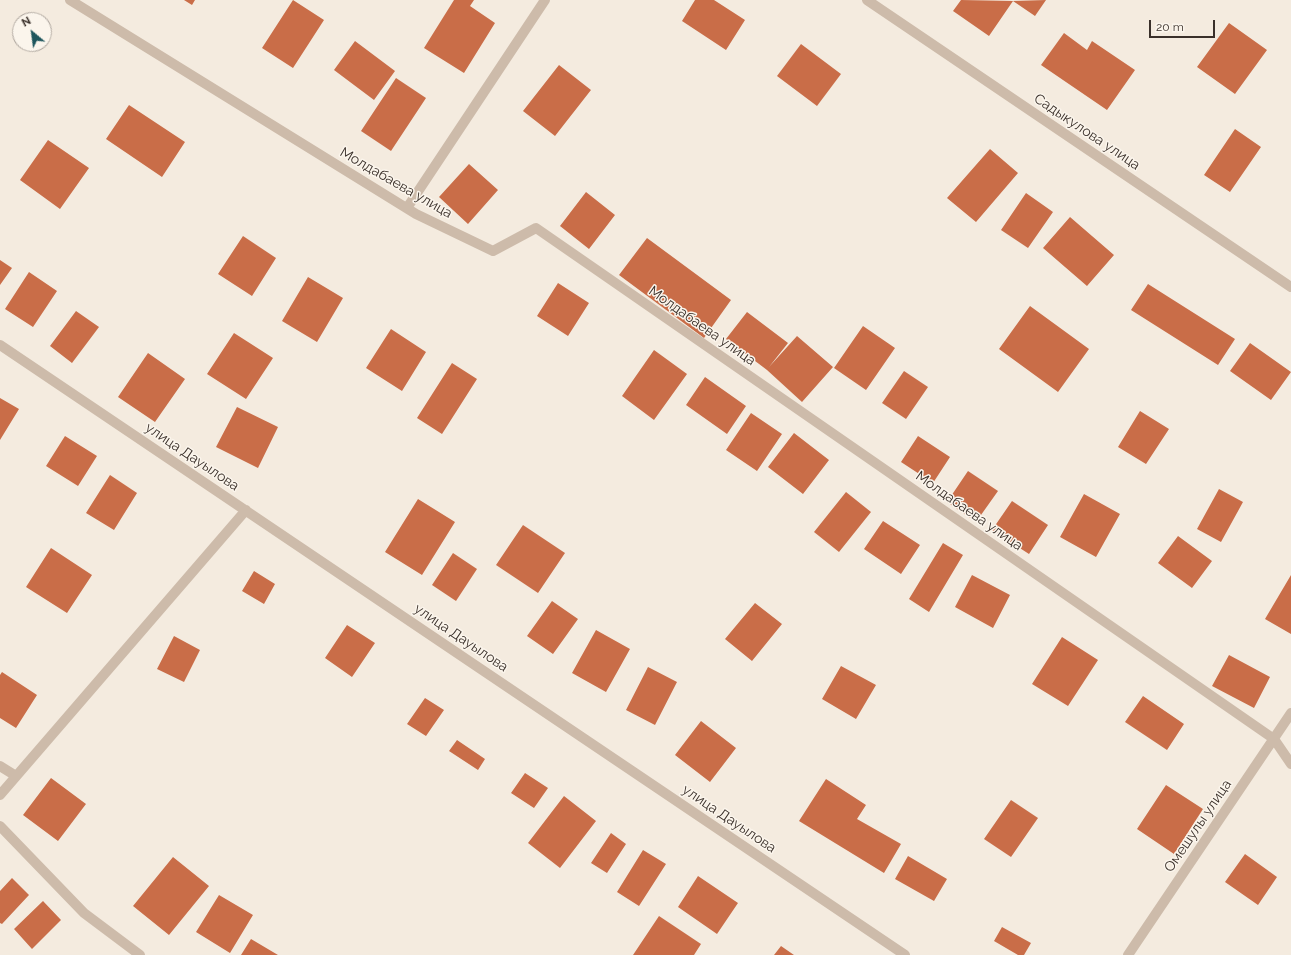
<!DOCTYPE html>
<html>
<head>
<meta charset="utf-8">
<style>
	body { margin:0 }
	#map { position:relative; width:1291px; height:955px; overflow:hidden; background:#f4ebdf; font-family:Raleway,sans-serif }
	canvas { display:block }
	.north { position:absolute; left:12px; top:12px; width:40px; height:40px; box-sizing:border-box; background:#fbf5ec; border:1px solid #aea69e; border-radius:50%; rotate:331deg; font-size:11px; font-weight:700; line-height:16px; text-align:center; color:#3a302a }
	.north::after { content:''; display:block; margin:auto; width:14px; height:18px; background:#1e565d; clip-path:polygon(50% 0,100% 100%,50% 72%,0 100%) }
	.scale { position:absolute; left:1149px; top:20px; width:66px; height:18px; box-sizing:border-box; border:2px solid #3a302a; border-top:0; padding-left:5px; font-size:12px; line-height:14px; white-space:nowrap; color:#3a302a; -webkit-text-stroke:3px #fbf5ec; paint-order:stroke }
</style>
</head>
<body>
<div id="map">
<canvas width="1291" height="955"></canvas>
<div class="north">N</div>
<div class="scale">20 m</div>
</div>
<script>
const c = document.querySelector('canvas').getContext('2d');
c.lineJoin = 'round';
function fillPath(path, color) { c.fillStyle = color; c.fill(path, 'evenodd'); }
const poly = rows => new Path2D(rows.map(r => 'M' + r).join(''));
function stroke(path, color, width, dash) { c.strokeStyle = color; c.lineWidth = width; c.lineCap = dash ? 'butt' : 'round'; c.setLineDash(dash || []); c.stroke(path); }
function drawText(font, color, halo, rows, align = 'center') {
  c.font = font + ' Raleway,sans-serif'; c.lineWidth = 3; c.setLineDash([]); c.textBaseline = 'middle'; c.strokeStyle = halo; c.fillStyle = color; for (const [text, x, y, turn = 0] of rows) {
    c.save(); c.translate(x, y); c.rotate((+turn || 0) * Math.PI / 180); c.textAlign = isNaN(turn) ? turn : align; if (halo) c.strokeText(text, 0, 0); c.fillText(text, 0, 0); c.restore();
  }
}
const building = poly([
	[184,0,195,0,192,5],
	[293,0,324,20,293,68,262,48],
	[454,0,474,0,470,6,495,23,464,73,424,48],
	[695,0,714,0,745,20,726,50,682,21],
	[961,0,1013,1,1046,0,1035,16,1013,1,989,36,953,11],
	[1229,23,1267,50,1235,94,1197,67],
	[1064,33,1087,50,1092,41,1135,70,1107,110,1041,65],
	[355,41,395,71,374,100,334,70],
	[801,44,841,74,817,106,777,76],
	[559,65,591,90,555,136,523,111],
	[396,78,426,98,391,151,361,131],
	[129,105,185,142,162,177,106,139],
	[1235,129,1261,147,1230,192,1204,175],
	[48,140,89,168,60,209,20,180],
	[990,149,1018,173,976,222,947,198],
	[469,164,498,190,468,224,439,197],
	[586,192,615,215,589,249,560,226],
	[1026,193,1053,212,1028,248,1001,230],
	[1070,217,1114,255,1087,286,1043,248],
	[243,236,276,258,252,296,218,274],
	[647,238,731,300,704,338,619,275],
	[0,260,12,268,0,285],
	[29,272,57,291,33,327,5,309],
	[308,277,343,298,317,342,282,321],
	[558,283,589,303,568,336,537,316],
	[1148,284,1235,339,1218,365,1131,310],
	[1030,306,1089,349,1058,392,999,349],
	[76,311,99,327,72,363,50,346],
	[747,312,788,343,769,367,797,336,833,367,802,402,767,370,726,339],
	[863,326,895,348,866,390,834,368],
	[391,329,426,352,402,391,366,368],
	[234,333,273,358,246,399,207,374],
	[1250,343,1291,372,1271,400,1230,371],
	[654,350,687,374,654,420,622,396],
	[148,353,185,379,155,422,118,397],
	[452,363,477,379,442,434,417,418],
	[904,371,928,387,906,419,882,403],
	[705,377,746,406,727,434,686,405],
	[0,398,19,409,0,440],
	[237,407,278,427,258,468,216,447],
	[1140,411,1169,429,1146,464,1118,447],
	[751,413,782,434,757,471,726,450],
	[794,433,829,460,803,494,768,467],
	[65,436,97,456,78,486,46,466],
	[918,436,950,457,933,483,901,462],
	[968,471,998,491,976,522,947,502],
	[110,475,137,493,114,530,86,513],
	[1219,489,1243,502,1221,542,1197,529],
	[846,492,871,512,839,552,814,532],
	[1084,494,1120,514,1096,557,1060,537],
	[418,499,455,522,422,575,385,552],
	[1012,501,1048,525,1029,554,992,530],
	[883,521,920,545,901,574,864,549],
	[523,525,565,553,538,593,496,565],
	[1178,536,1212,561,1192,588,1158,563],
	[943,543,963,555,929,612,909,599],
	[51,548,92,575,67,613,26,587],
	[453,553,477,569,456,601,432,585],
	[254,571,275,584,264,604,242,591],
	[972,575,1010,595,993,628,955,607],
	[1291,575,1291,634,1265,619],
	[552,601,578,619,553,654,527,636],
	[755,603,782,624,752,661,725,639],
	[347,625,375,643,352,677,325,658],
	[596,630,630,649,606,692,572,673],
	[174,636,200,650,184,682,157,669],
	[1062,637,1098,660,1068,706,1032,684],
	[1229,655,1270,677,1254,708,1212,686],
	[841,666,876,685,856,719,822,699],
	[648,667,677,682,655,725,626,710],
	[2,672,37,695,16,728,0,718,0,675],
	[1143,696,1184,724,1167,750,1125,722],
	[425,698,444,710,426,736,407,724],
	[701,721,736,748,710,782,675,755],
	[457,740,485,759,478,770,449,751],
	[525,773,548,788,534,808,511,793],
	[51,778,86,804,58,841,23,815],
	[826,779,866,805,857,819,901,844,884,873,799,821],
	[1166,785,1203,809,1174,854,1137,829],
	[564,796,596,821,560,868,528,843],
	[1011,800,1038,818,1011,857,984,839],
	[611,833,626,844,607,873,591,863],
	[643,850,666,864,639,906,617,892],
	[1245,854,1277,877,1258,905,1225,882],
	[908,856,947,879,934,901,895,879],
	[173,857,209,886,169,935,133,906],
	[698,876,738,903,717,934,678,907],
	[12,878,29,895,2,924,0,923,0,891],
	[219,895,253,915,230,953,196,932],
	[43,901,61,920,32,949,14,929],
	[659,916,701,944,694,955,633,955],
	[1002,927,1031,943,1024,955,1018,955,994,941],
	[251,939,278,955,241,955],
	[781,946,794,955,774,955]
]);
const street = poly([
	[70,0,416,214,493,251,536,228,1274,739,1291,764],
	[867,0,1291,287],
	[407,208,545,0],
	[0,345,905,955],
	[0,766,16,776],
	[0,795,246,510],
	[0,826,84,913,140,955],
	[1128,955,1291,713]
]);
const streetNames = [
	["Садыкулова улица",1087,132,34],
	["Молдабаева улица",396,183,30],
	["Молдабаева улица",702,326,35],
	["улица Дауылова",192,457,34],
	["Молдабаева улица",969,511,35],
	["улица Дауылова",461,638,34],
	["улица Дауылова",729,819,34],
	["Омешулы улица",1198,826,-56]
];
fillPath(building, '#c96d48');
stroke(street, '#cdbbaa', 10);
drawText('14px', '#3a302a', '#fbf5ec', streetNames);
</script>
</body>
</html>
